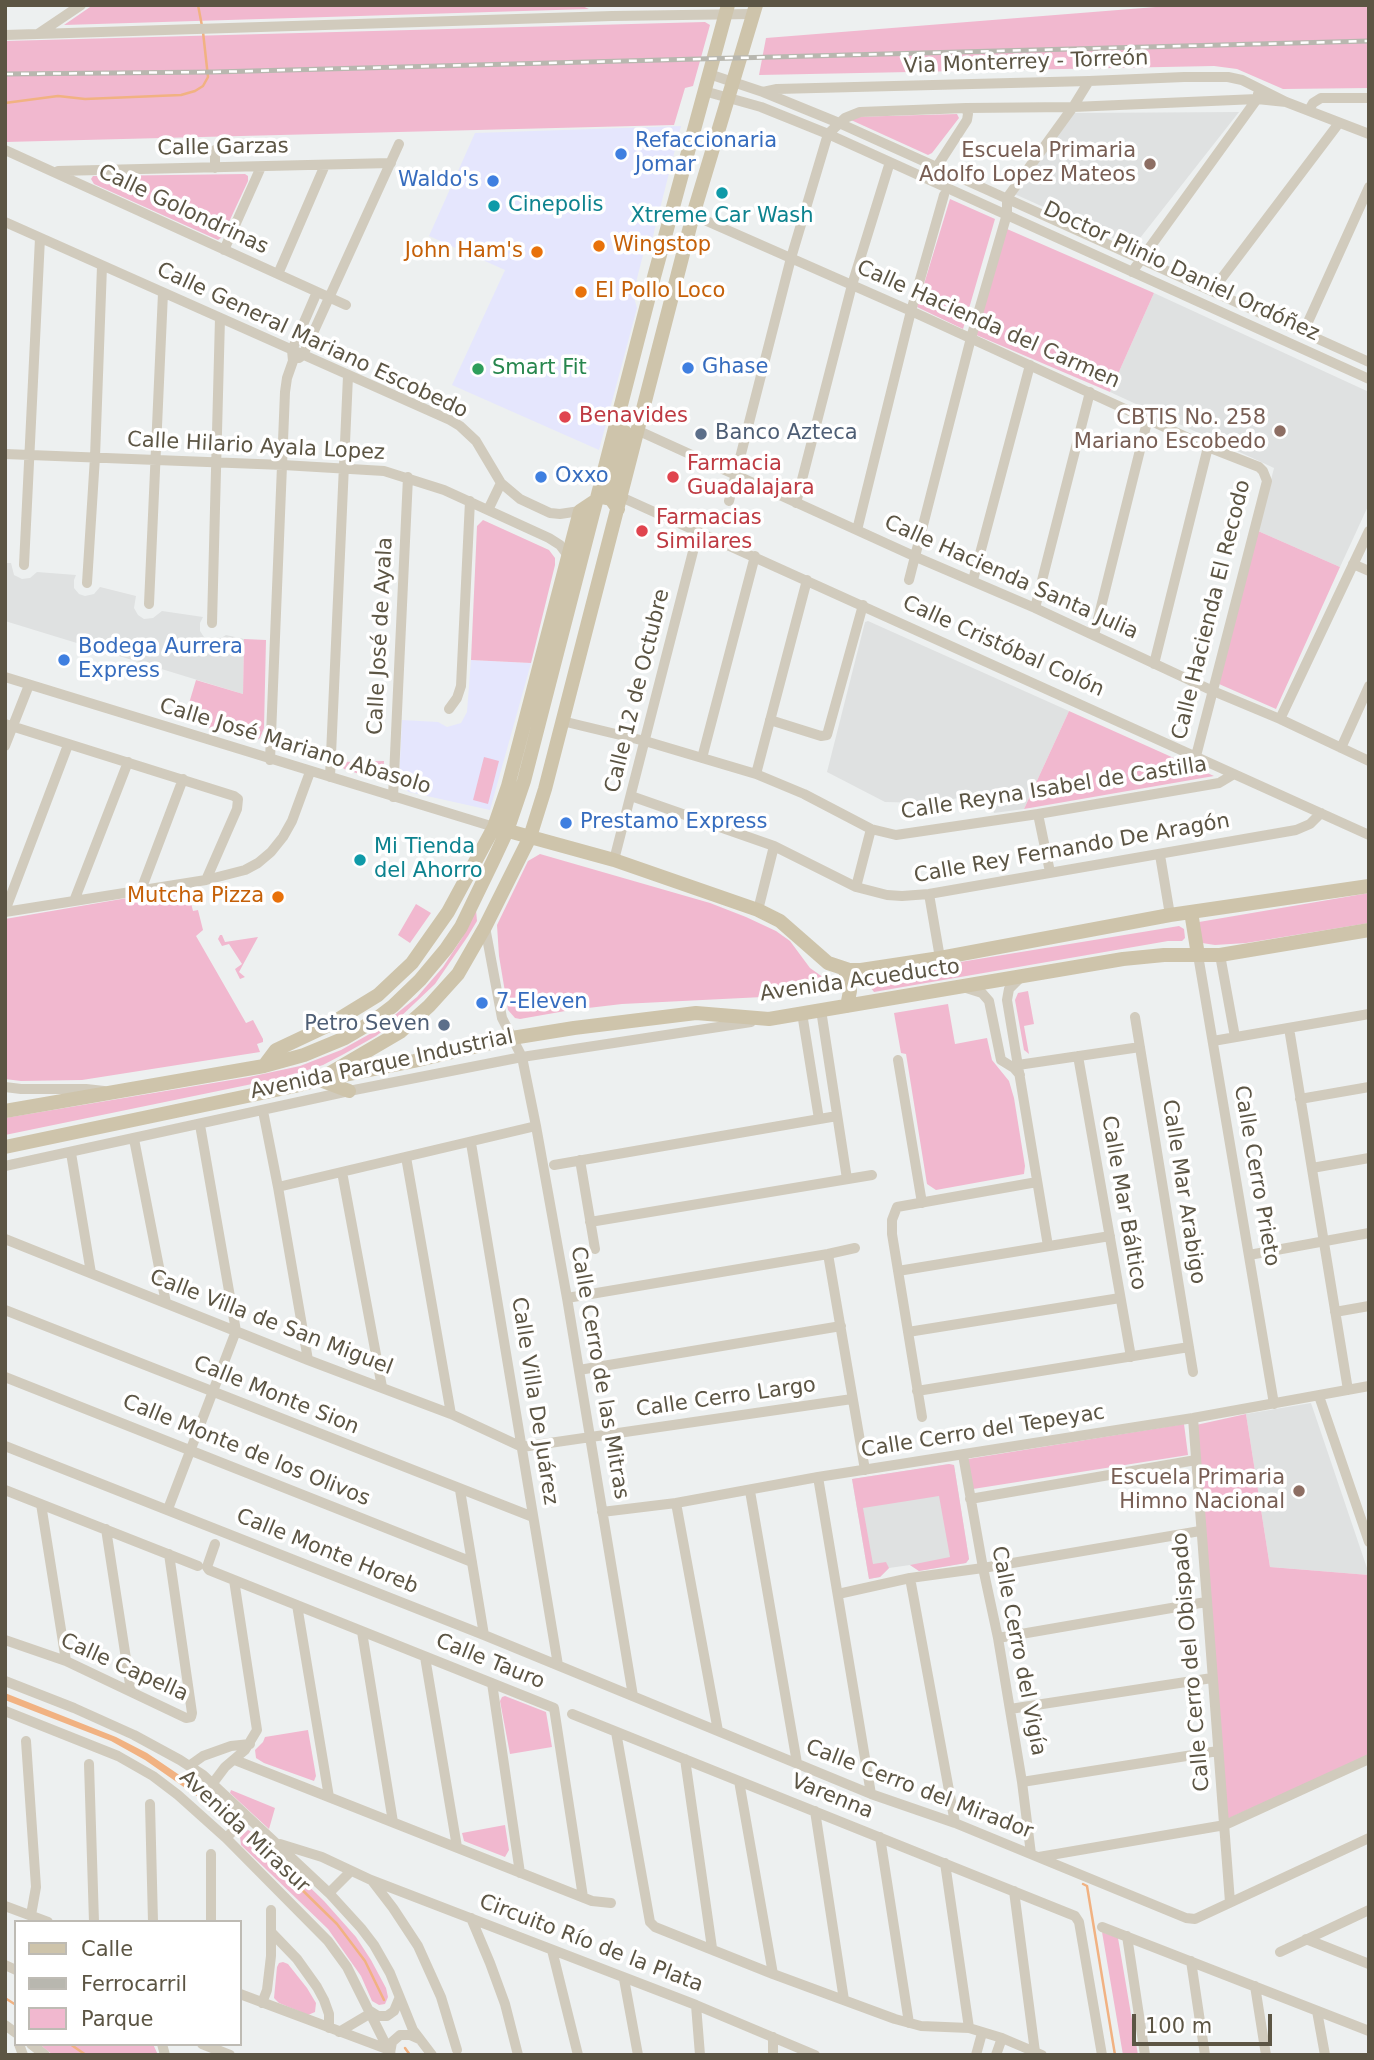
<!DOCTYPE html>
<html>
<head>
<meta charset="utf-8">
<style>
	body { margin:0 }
	#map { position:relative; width:1374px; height:2060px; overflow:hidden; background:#edf0f0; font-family:"DejaVu Sans",sans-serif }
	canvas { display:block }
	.frame { position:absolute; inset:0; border:7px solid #5c5544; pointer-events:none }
	.legend { position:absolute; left:14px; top:1920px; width:228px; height:126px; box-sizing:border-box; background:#fff; border:2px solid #bebbb4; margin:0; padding:9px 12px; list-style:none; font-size:21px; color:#5c5544 }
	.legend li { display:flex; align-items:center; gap:14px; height:35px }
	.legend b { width:35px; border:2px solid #bebbb4 }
	.scale { position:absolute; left:1132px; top:2014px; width:140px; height:32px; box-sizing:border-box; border:4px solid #5c5544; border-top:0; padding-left:9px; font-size:21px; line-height:24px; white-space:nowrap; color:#5c5544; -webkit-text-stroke:5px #fff; paint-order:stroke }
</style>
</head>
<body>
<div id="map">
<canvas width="1374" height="2060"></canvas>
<div class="frame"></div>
<ul class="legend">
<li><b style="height:9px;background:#cec4ab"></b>Calle</li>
<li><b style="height:9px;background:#b8b7af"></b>Ferrocarril</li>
<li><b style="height:19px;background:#f1b8cf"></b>Parque</li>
</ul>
<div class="scale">100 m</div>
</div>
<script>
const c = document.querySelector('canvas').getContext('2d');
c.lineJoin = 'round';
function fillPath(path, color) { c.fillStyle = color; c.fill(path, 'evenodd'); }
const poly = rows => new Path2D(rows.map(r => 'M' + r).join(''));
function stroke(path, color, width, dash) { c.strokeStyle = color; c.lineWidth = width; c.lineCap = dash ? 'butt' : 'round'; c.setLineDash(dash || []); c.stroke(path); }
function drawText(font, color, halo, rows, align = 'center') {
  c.font = font + ' "DejaVu Sans",sans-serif'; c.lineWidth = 7; c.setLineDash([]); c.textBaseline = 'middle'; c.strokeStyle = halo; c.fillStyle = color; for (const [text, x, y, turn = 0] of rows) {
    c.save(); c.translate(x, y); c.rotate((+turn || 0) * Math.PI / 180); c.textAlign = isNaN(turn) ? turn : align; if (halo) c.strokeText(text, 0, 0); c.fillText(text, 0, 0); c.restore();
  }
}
const commercial = poly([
	[681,126,651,244,643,255,633,294,637,308,599,450,452,385,505,270,429,236,475,133],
	[471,660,531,663,490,810,409,792,401,787,399,781,402,720,438,722,447,727,461,723,467,712]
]);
const education = poly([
	[1239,112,1133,247,1010,192,1072,113],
	[1154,293,1369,392,1369,504,1340,567,1258,531,1274,468,1110,392],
	[5,563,11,563,14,575,22,579,30,578,37,572,76,575,74,580,74,588,79,594,85,596,94,594,100,587,136,596,134,608,138,615,144,619,153,618,162,611,203,617,200,623,200,631,204,637,210,640,218,640,226,635,244,639,243,694,5,621],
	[868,621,1069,711,1024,809,994,813,990,793,928,803,885,802,827,772,865,622],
	[1311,1403,1369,1574,1369,1575,1270,1567,1246,1414],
	[949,1464,954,1465,969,1559,966,1563,919,1571,910,1565,889,1568,880,1577,869,1579,852,1479]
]);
const green = poly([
	[93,5,580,5,589,9,64,25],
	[1181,5,1369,5,1369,88,1283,89,1237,69,1214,66,759,75,766,38],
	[705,22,710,25,693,86,685,88,674,125,5,142,5,41],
	[957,114,959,118,932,153,928,155,851,120,851,117],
	[245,174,248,176,248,181,222,237,218,240,94,184,91,179,93,176,98,176],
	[950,199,995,219,963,329,917,307],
	[1007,229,1154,293,1110,392,974,334],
	[483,520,549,550,555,558,555,565,531,663,471,660,477,526],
	[1258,531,1340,567,1276,709,1219,684],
	[244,639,266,640,264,728,260,738,254,742,184,720,196,680,243,694],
	[1069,711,1214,776,1024,809],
	[484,757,499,761,488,804,473,800],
	[384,761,383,775,378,780,344,769,339,762],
	[540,854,710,903,746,917,776,931,790,941,810,968,827,980,831,991,803,995,622,1004,571,1010,520,1019,515,1018,508,1010,499,956,497,925,528,861],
	[174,890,177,893,178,905,191,903,193,911,198,910,203,930,196,936,246,1023,253,1020,263,1039,263,1042,257,1044,260,1052,82,1080,21,1081,5,1079,5,919],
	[1369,893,1369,923,1246,943,1215,945,1202,943,1199,922],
	[416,904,431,913,410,943,398,935],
	[476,910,477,921,468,936,435,984,396,1021,376,1036,344,1054,323,1065,286,1077,5,1135,5,1118,249,1077,300,1066,341,1050,375,1031,417,997,443,967,462,938],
	[1179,926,1184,929,1185,938,1182,941,1168,941,874,992,863,978],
	[220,935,222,935,225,942,258,937,239,972,245,977,240,979,235,969,242,964,229,944,222,946,218,939],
	[1028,991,1034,1024,1024,1026,1029,1054,1024,1050,1015,1000,1018,993],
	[948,1004,955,1044,987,1038,992,1060,1009,1081,1014,1098,1025,1166,1024,1174,936,1190,927,1184,906,1054,901,1053,894,1013],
	[1246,1414,1270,1567,1369,1575,1369,1755,1225,1820,1196,1425],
	[1184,1424,1188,1455,973,1489,968,1459],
	[949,1464,954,1465,969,1559,966,1563,919,1571,910,1565,950,1557,939,1496,863,1508,873,1564,886,1562,889,1568,880,1577,869,1579,852,1479],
	[505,1696,546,1712,552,1747,510,1754,500,1701,502,1697],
	[308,1730,316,1776,314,1781,264,1763,256,1758,255,1750,263,1742,265,1737],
	[231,1790,275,1808,269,1829,230,1793],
	[505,1825,509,1850,505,1857,464,1841,462,1833],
	[248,1830,254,1833,324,1901,356,1937,371,1960,386,1988,388,1997,385,2004,379,2005,372,2001,361,1976,328,1929,241,1845,240,1837],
	[1102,1932,1118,1938,1138,2055,1123,2055],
	[283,1962,288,1964,307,1988,316,2003,315,2012,308,2015,279,2003,274,1998,277,1967,279,1963],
	[39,2044,153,2044,158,2055,53,2055]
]);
const water = poly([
	[5,1693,116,1737,147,1753,203,1791,229,1819,224,1820,201,1799,145,1760,111,1741,5,1700]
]);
const stream = poly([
	[198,5,202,26],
	[5,103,58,96,85,99,181,95,195,91,203,86,208,77,203,32],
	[248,1837,337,1924,365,1961,384,2000],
	[1083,1884,1087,1886,1115,2055],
	[5,1998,16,2005],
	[70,2044,86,2055],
	[405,2048,410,2055]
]);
const minor = poly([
	[38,34,81,5],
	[5,35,612,16,753,14],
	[709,74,763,92,839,123,1369,362],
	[704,91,761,107,828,134,1369,379],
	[763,92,777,89,1089,81,1184,77,1228,77,1242,80,1286,102,1369,134],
	[1309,110,1313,103,1321,98,1369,98],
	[5,150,346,305],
	[215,150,215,168],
	[936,168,967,120,968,114,966,108],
	[58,171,391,163],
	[693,215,911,311,1208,447,1259,467,1263,471,1267,481,1196,756],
	[5,222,450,420,460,426,476,441,501,483,520,499,550,513,560,514,580,511],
	[224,250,261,167],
	[1132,272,1257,99,1258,94],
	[278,274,325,165],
	[1212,291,1339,123],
	[1303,333,1369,187],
	[299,358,303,355,399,144],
	[639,431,916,557,1035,608,1213,691,1280,719,1369,761],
	[5,454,283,465,384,471,444,490,549,538,560,545,569,557],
	[621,497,1369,835],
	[729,501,791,258,828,134,845,118,860,112,966,108,1073,107,1257,99,1286,102],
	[796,503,852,285,890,162],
	[488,510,501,483],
	[857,530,911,311,944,195],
	[1353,564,1369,571],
	[24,565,40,238],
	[909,580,971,338,1007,214,1007,198,1073,107,1089,81],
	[973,580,1030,365],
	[87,583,95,457,102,266],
	[149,604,163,293],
	[1035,608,1090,392],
	[212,623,220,318],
	[1094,635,1148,418],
	[1154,664,1208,447],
	[5,677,494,827],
	[449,709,457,698,461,686,470,501],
	[1280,719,1369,531],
	[770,720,821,736,827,735,863,605],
	[562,721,645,741,756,774,804,794,871,829,896,835,1038,814,1219,783,1234,774],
	[5,724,234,796,238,799,237,809,206,880],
	[5,746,29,685],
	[1341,748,1369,686],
	[702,758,755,556],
	[270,760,285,392,287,378,293,361,292,350,317,292],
	[756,774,807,580],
	[330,777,348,376],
	[631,796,774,846,856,887,887,895,902,896,929,894,1296,830,1310,824,1321,813],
	[393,797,408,477],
	[1038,814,1050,872],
	[1160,855,1170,915],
	[614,860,698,532],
	[856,887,871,829],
	[141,890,183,779],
	[929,894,940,958],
	[74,901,128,762],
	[758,910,774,846],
	[5,911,68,745],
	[5,912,206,880,245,870,258,863,271,852,283,837,292,821,310,772],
	[485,927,502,1018,522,1057,536,1126,567,1298,633,1696],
	[1198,955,1274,1404],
	[1220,955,1235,1037],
	[1021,977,1009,989,1007,1000,1048,1246],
	[963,987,982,993,989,1001,1001,1060,1014,1068,1020,1075],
	[821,1010,847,1179],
	[802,1013,819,1119],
	[1135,1017,1193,1372],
	[1289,1028,1348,1390],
	[1213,1041,1369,1014],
	[1078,1056,1131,1357],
	[898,1060,922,1203],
	[1018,1065,1140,1047],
	[5,1087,21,1089,86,1089,104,1091],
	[1300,1099,1369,1087],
	[263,1111,278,1187,308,1360],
	[134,1139,166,1303],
	[471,1143,558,1665],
	[71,1153,91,1273],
	[406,1157,451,1414],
	[580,1160,595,1249],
	[554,1165,837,1116],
	[5,1166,349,1091,522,1057,751,1022],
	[1312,1168,1369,1158],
	[342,1172,382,1387],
	[278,1187,536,1126],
	[590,1222,872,1175],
	[5,1239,308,1360,451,1414,522,1447,852,1399],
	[828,1254,865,1470],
	[1249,1255,1369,1233],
	[898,1271,1110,1236],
	[567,1298,828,1254,855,1248],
	[5,1310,533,1517],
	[1335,1312,1369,1306],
	[908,1332,1120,1298],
	[579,1370,841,1326],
	[5,1377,472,1562],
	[917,1391,1189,1347],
	[1319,1396,1369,1542],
	[922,1417,892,1234,892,1220,897,1207,1037,1182],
	[1193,1418,1230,1902],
	[5,1446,484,1635,871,1794,955,1823,1186,1918,1195,1919,1369,1838],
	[963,1455,983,1568,998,1638,1022,1782,1031,1854],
	[818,1477,871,1794],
	[5,1490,198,1566],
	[460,1490,484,1635],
	[750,1491,797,1763],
	[970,1499,1196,1460],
	[676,1503,718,1731],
	[41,1504,66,1661],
	[168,1509,236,1331,200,1125],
	[602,1512,676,1503,818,1477,1193,1418,1369,1386],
	[106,1529,131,1691],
	[215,1544,207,1567,209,1570,554,1708,583,1897],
	[910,1578,955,1823],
	[838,1594,910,1578,983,1568,1200,1531],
	[297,1605,329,1797],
	[362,1632,393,1822],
	[998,1638,1206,1602],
	[5,1640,66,1661,186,1718,191,1717,192,1713,169,1554],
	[425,1657,457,1847],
	[5,1681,74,1708,134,1735,180,1760,203,1775,329,1893,361,1928,374,1945,390,1973,413,2030,432,2055],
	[492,1683,520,1873],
	[1010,1709,1212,1678],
	[5,1711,118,1756,153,1776,178,1795,226,1838,328,1941,347,1967,391,2055],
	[572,1714,1075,1916,1079,1922,1102,2055],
	[616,1732,650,1922,655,1927,773,1974,895,2019,921,2026,969,2028,1002,2038,1042,2055],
	[26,1741,36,1887,31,1915],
	[685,1759,712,1948],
	[235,1760,592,1901,611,1903],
	[89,1764,94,1922],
	[189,1766,203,1756,231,1746,250,1744],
	[739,1781,773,1974],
	[1022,1782,1218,1751],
	[213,1783,225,1767,245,1750,257,1730,234,1580],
	[150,1804,153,1922],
	[815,1811,844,2000],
	[880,1837,909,2023],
	[226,1838,247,1817],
	[280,1844,322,1857,371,1880,696,2005,815,2055],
	[211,1854,211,1922],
	[1039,1857,1225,1825,1369,1759],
	[945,1863,969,2028],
	[373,1882,393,1908,418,1946,441,1997,457,2050],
	[1014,1891,1035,2052],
	[329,1893,351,1871],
	[5,1906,48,1922],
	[471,1918,490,1963,505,2004,518,2055],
	[1102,1927,1369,2031],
	[271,1932,297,1959,317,1987,324,2000,329,2014,329,2028],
	[1127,1936,1145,2055],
	[1306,1939,1369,1964],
	[552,1950,578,2055],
	[1280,1952,1369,1910],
	[1191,1961,1205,2055],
	[5,1965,16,1970],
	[624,1979,638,2055],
	[1255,1986,1266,2055],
	[240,1994,387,2049],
	[262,2003,267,1990,271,1956,271,1910],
	[696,2005,700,2055],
	[370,2011,378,2016,387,2016,394,2011,399,1999],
	[1317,2011,1325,2055],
	[5,2025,16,2033],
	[339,2032,371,2013],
	[773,2037,773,2055],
	[19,2044,23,2055],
	[31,2044,45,2055],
	[162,2044,165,2055],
	[202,2044,230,2055],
	[390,2053,392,2042,400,2035,410,2035,419,2039],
	[976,2055,982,2033],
	[996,2055,1002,2038]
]);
const major = poly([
	[621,497,613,492,611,485,625,432],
	[494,827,614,860,758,910,780,921,828,963,849,970,861,970,940,958,1170,915,1369,886],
	[1191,912,1198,955],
	[844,969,848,977,850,991,847,1006],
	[264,1066,276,1050,329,1025,378,995,412,963,448,912,494,827,508,786,580,511,601,497,611,499,618,509],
	[330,1078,414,1061,512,1038,574,1028,696,1013,769,1019,1123,959,1164,955,1220,955,1369,930],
	[320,1080,349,1091],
	[5,1111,264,1066,304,1055,345,1038,372,1022,393,1006,420,980,446,949,461,927,493,861,507,831,524,781,654,277,728,5],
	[5,1147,295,1086,318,1080,400,1032,429,1006,458,974,485,927,530,837,545,789,693,215,756,5]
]);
const rail = poly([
	[5,74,214,72,1369,41]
]);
const markers = [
	[621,154,7,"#3f7fe0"],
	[1150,164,7,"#8d6e63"],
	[493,181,7,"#3f7fe0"],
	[722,193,7,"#0f9aa8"],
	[494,206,7,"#0f9aa8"],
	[599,246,7,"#e8710a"],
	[537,252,7,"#e8710a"],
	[581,292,7,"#e8710a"],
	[688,368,7,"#3f7fe0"],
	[478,369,7,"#2e9e5b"],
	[565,417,7,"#e0444e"],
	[1280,431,7,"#8d6e63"],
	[701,434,7,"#5c6f8a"],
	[541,477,7,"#3f7fe0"],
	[673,477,7,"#e0444e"],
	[642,531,7,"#e0444e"],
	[64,660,7,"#3f7fe0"],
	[566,823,7,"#3f7fe0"],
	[360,860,7,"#0f9aa8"],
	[278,897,7,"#e8710a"],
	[482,1003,7,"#3f7fe0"],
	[444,1025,7,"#5c6f8a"],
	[1299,1491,7,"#8d6e63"]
];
const streetNames = [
	["Via Monterrey - Torreón",1026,63,-2],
	["Calle Garzas",223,148,-1],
	["Calle Golondrinas",183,210,25],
	["Doctor Plinio Daniel Ordóñez",1181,272,25],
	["Calle Hacienda del Carmen",988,325,24],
	["Calle General Mariano Escobedo",312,341,25],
	["Calle Hilario Ayala Lopez",256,447,3],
	["Calle Hacienda Santa Julia",1011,578,24],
	["Calle Hacienda El Recodo",1212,610,-76],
	["Calle José de Ayala",381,636,-87],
	["Calle Cristóbal Colón",1003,647,24],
	["Calle 12 de Octubre",638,691,-76],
	["Calle José Mariano Abasolo",295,747,17],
	["Calle Reyna Isabel de Castilla",1054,789,-9],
	["Calle Rey Fernando De Aragón",1072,849,-10],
	["Avenida Acueducto",860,981,-8],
	["Avenida Parque Industrial",382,1065,-12],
	["Calle Cerro Prieto",1256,1176,80],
	["Calle Mar Arabigo",1183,1192,81],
	["Calle Mar Báltico",1123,1203,80],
	["Calle Villa de San Miguel",271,1323,21],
	["Calle Cerro de las Mitras",599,1373,80],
	["Calle Monte Sion",276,1396,22],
	["Calle Cerro Largo",726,1398,-8],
	["Calle Villa De Juárez",534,1401,81],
	["Calle Cerro del Tepeyac",983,1432,-9],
	["Calle Monte de los Olivos",246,1451,22],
	["Calle Monte Horeb",327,1552,22],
	["Calle Cerro del Vigía",1018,1651,79],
	["Calle Tauro",490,1662,22],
	["Calle Cerro del Obispado",1192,1662,-95],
	["Calle Capella",124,1668,24],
	["Calle Cerro del Mirador",919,1790,21],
	["Varenna",832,1797,22],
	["Avenida Mirasur",244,1832,43],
	["Circuito Río de la Plata",591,1944,21]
];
const shopNames = [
	["Refaccionaria",635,142],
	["Jomar",635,166],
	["Waldo's",479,181,"right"],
	["Ghase",702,368],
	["Oxxo",555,477],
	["Bodega Aurrera",78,648],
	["Express",78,672],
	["Prestamo Express",580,823],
	["7-Eleven",496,1003]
];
const educationNames = [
	["Escuela Primaria",1136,152],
	["Adolfo Lopez Mateos",1136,176],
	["CBTIS No. 258",1266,419],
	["Mariano Escobedo",1266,443],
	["Escuela Primaria",1285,1479],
	["Himno Nacional",1285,1503]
];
const cultureNames = [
	["Cinepolis",508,206],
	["Xtreme Car Wash",722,217,"center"],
	["Mi Tienda",374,848],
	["del Ahorro",374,872]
];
const foodNames = [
	["Wingstop",613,246],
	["John Ham's",523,252,"right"],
	["El Pollo Loco",595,292],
	["Mutcha Pizza",264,897,"right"]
];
const leisureNames = [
	["Smart Fit",492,369]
];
const healthNames = [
	["Benavides",579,417],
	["Farmacia",687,465],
	["Guadalajara",687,489],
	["Farmacias",656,519],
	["Similares",656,543]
];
const serviceNames = [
	["Banco Azteca",715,434],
	["Petro Seven",430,1025,"right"]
];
fillPath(commercial, '#e5e6fd');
fillPath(education, '#dfe1e1');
fillPath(green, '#f1b8cf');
fillPath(water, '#f1b282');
stroke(stream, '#f1b282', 2.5);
stroke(minor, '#d1cbbd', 10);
stroke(major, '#cec4ab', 14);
stroke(rail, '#b8b7af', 5);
stroke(rail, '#fff', 2.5, [8]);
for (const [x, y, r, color] of markers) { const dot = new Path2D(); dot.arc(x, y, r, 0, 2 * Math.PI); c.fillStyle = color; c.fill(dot); stroke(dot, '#fff', 2.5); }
drawText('21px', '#5c5544', '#fff', streetNames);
drawText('21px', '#366cbe', '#fff', shopNames, 'left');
drawText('21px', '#785e54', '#fff', educationNames, 'right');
drawText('21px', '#0d838f', '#fff', cultureNames, 'left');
drawText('21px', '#c56008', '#fff', foodNames, 'left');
drawText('21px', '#27864d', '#fff', leisureNames, 'left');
drawText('21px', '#be3a42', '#fff', healthNames, 'left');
drawText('21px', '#4e5e75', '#fff', serviceNames, 'left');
</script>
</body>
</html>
